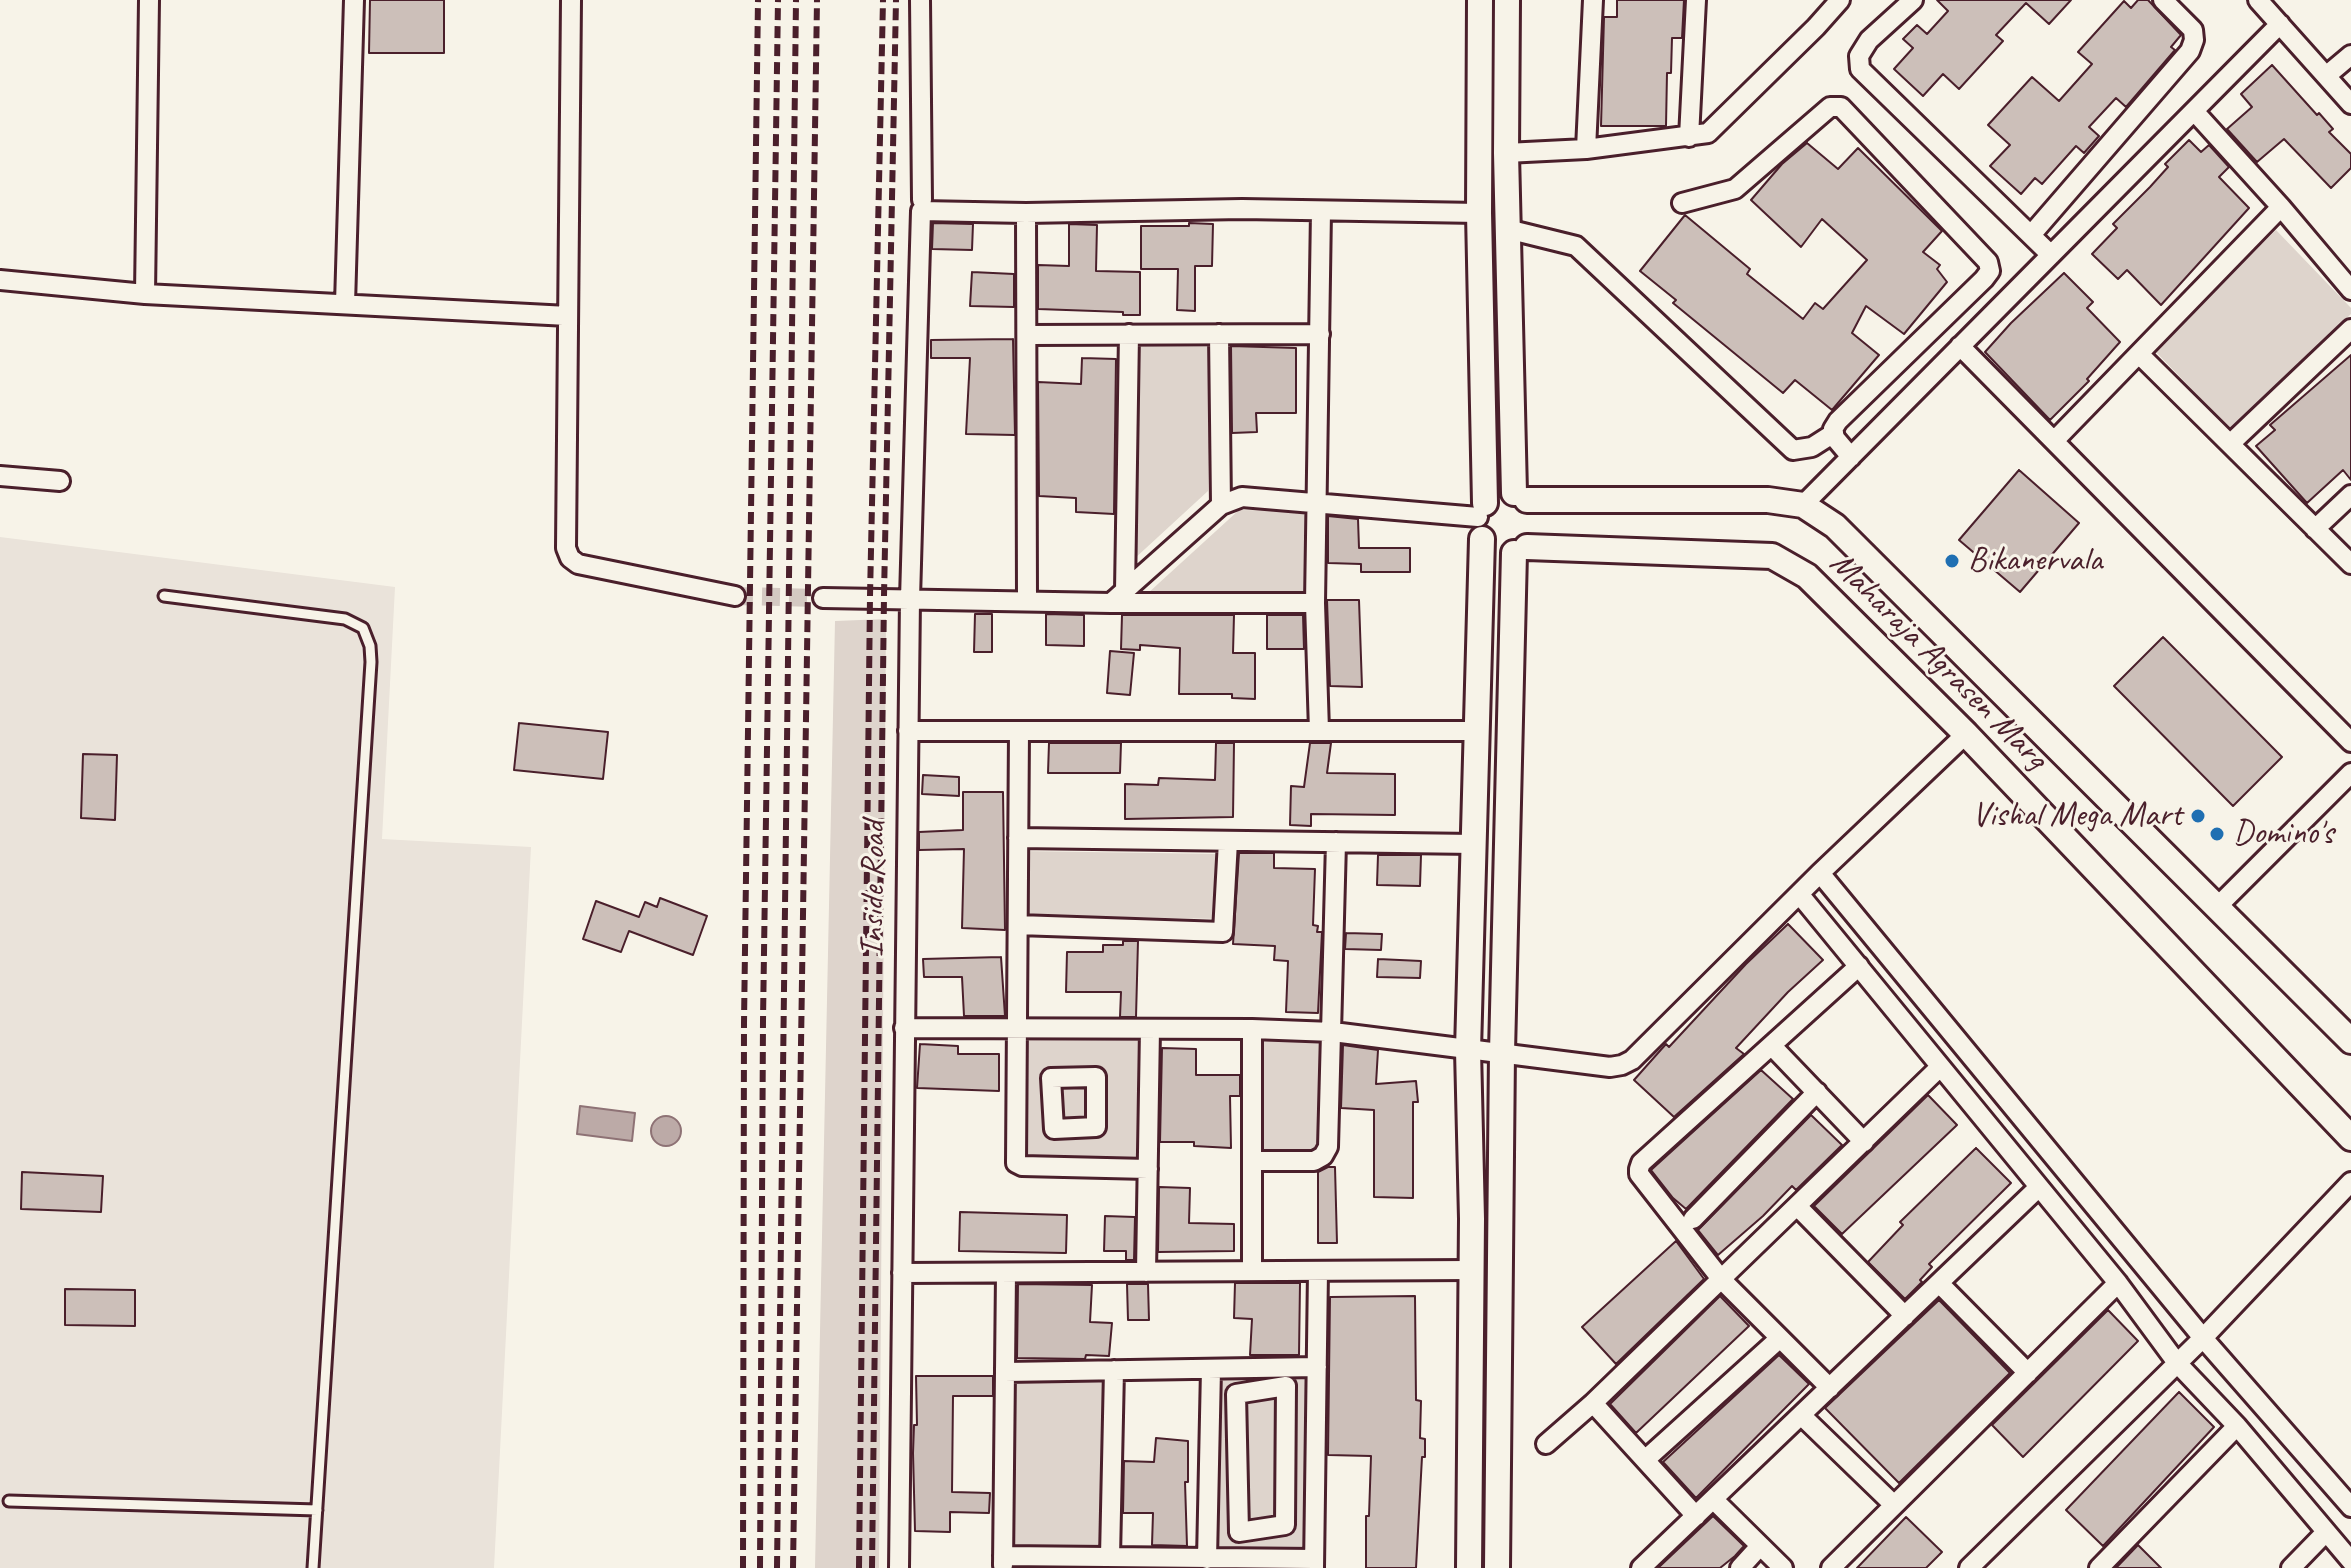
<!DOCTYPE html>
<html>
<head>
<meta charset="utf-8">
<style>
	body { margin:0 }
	canvas { display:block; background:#f7f3e8 }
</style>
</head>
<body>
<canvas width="2351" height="1568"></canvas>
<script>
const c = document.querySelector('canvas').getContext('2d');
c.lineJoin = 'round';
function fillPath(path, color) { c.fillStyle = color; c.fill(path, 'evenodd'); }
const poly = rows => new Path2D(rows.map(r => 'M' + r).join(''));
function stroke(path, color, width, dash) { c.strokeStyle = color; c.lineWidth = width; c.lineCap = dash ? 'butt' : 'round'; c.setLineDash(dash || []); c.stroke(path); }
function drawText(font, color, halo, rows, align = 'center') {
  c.font = font + ' Caveat,sans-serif'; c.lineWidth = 6; c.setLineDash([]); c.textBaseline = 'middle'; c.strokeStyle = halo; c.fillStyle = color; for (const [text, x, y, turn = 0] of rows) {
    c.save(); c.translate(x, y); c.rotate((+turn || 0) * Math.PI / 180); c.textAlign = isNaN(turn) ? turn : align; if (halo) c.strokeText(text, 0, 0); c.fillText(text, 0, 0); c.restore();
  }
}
const built = poly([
	[0,537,395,587,382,839,531,847,494,1568,0,1568]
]);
const green = poly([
	[2276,230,2351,308,2351,314,2231,430,2153,349],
	[1137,346,1211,347,1208,491,1133,560],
	[1239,510,1308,511,1309,594,1147,594],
	[886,619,879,1568,815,1568,835,621],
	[1021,851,1221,854,1220,919,1020,915],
	[1023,1037,1138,1040,1136,1160,1021,1157],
	[1261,1038,1328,1039,1326,1153,1259,1152],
	[1219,1375,1309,1376,1307,1549,1217,1547],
	[1014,1378,1104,1379,1102,1550,1012,1549]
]);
const water = poly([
	[580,1106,635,1113,632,1141,577,1134,580,1106],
	'651 1131a15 15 0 1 1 30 0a15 15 0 1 1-30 0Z'
]);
const building = poly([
	[370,0,444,0,444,53,369,53,370,0],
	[1617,0,1684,0,1682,38,1672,38,1671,73,1667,73,1666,126,1601,126,1604,17,1617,17,1617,0],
	[1937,0,2071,0,2049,24,2026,3,1996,35,2003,41,1959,89,1943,74,1923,96,1894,69,1913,48,1903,39,1917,25,1927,34,1948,11,1937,0],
	[2138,0,2148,0,2181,35,2171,47,2175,50,2126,107,2116,98,2089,127,2099,136,2084,153,2076,146,2042,184,2035,178,2021,194,1990,166,2010,145,1988,125,2032,77,2059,101,2092,64,2078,52,2124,1,2131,8,2138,0],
	[2272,65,2317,115,2319,113,2333,129,2329,132,2351,154,2351,168,2331,188,2284,139,2257,162,2227,129,2252,107,2241,94,2272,65],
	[2189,140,2201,152,2209,145,2229,167,2219,177,2249,208,2161,305,2127,270,2118,279,2092,254,2117,228,2113,224,2150,187,2168,167,2165,164,2189,140],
	[1807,143,1838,169,1858,148,1942,231,1923,252,1940,265,1937,269,1947,282,1904,334,1866,306,1852,333,1879,355,1832,410,1795,380,1783,393,1673,303,1676,300,1640,271,1685,215,1750,269,1747,274,1803,319,1815,303,1823,309,1867,260,1822,219,1801,247,1751,200,1782,164,1807,143],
	[933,223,973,224,972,250,932,249,933,223],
	[1189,223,1213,224,1212,266,1195,266,1195,311,1177,310,1178,269,1141,269,1141,226,1189,226,1189,223],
	[1069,224,1097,225,1096,271,1140,272,1140,315,1123,315,1123,312,1038,309,1038,265,1069,266,1069,224],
	[972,272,1014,274,1014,307,970,306,972,272],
	[2064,273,2093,302,2087,308,2120,342,2087,379,2089,381,2050,420,1985,352,2011,323,2064,273],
	[1013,339,1015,435,966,434,970,358,931,358,931,340,1013,339],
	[1231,346,1296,348,1296,413,1256,413,1257,432,1232,433,1231,346],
	[2351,355,2351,480,2343,470,2307,503,2256,446,2275,430,2270,425,2351,355],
	[1082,358,1116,359,1114,514,1076,512,1076,498,1039,496,1038,382,1081,384,1082,358],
	[2019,470,2079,523,2020,592,1959,540,2019,470],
	[1328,516,1358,519,1359,548,1410,548,1410,572,1361,572,1361,564,1328,563,1328,516],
	[1327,600,1359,600,1362,687,1330,686,1327,600],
	[975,614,992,614,992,652,974,652,975,614],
	[1046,614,1084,615,1084,646,1046,645,1046,614],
	[1122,615,1234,615,1233,653,1255,653,1255,699,1232,698,1232,694,1179,694,1180,648,1140,645,1140,650,1121,649,1122,615],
	[1267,615,1303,615,1304,649,1267,649,1267,615],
	[2163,637,2282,757,2233,806,2114,686,2163,637],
	[1110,651,1134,653,1130,695,1107,693,1110,651],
	[519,723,608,732,603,779,514,770,519,723],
	[1049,743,1121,743,1120,773,1048,773,1049,743],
	[1216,743,1234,743,1233,817,1125,819,1125,784,1158,785,1159,778,1215,780,1216,743],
	[1310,743,1331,743,1327,773,1395,774,1395,815,1311,814,1311,826,1290,825,1291,786,1304,787,1310,743],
	[83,754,117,755,115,820,81,818,83,754],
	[923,775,959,777,959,796,922,794,923,775],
	[963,792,1003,792,1005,930,962,928,964,849,919,850,919,832,963,830,963,792],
	[1239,853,1274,853,1274,868,1315,869,1313,925,1318,926,1317,932,1322,932,1318,1013,1286,1012,1288,961,1274,960,1275,946,1233,944,1239,853],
	[1378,855,1421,855,1420,886,1377,885,1378,855],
	[660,898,707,916,693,955,629,931,621,952,583,939,596,901,639,917,645,902,657,907,660,898],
	[1788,924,1823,960,1788,992,1736,1048,1744,1054,1674,1117,1634,1080,1666,1044,1669,1047,1746,964,1788,924],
	[1346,933,1382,934,1381,950,1345,949,1346,933],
	[1123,941,1138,941,1136,1017,1120,1017,1121,992,1066,992,1067,952,1103,952,1103,945,1123,945,1123,941],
	[1001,957,1005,1016,964,1016,962,977,924,977,923,959,1001,957],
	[1378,959,1421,961,1420,978,1377,977,1378,959],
	[920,1044,958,1046,958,1054,999,1054,999,1091,917,1088,920,1044],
	[1343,1045,1378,1050,1376,1084,1416,1081,1418,1102,1413,1102,1413,1198,1374,1197,1374,1110,1341,1108,1343,1045],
	[1162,1048,1196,1049,1196,1075,1240,1075,1240,1096,1230,1096,1231,1148,1194,1146,1194,1142,1160,1142,1162,1048],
	[1761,1070,1793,1099,1686,1209,1673,1198,1651,1170,1761,1070],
	[1928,1095,1957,1125,1842,1234,1814,1206,1928,1095],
	[1811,1115,1842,1145,1796,1190,1792,1186,1763,1216,1718,1255,1698,1230,1811,1115],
	[1976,1148,2011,1183,1929,1264,1932,1267,1920,1280,1922,1282,1905,1299,1868,1262,1903,1225,1900,1222,1976,1148],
	[1328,1167,1335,1167,1337,1243,1318,1243,1318,1172,1328,1167],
	[22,1172,103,1176,101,1212,21,1209,22,1172],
	[1159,1187,1190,1188,1189,1223,1234,1224,1234,1251,1158,1252,1159,1187],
	[960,1212,1067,1215,1066,1253,959,1251,960,1212],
	[1105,1216,1135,1217,1134,1260,1126,1260,1126,1251,1104,1251,1105,1216],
	[1676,1241,1704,1279,1616,1364,1582,1327,1676,1241],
	[1235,1283,1300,1283,1299,1355,1250,1355,1252,1319,1234,1318,1235,1283],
	[1018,1284,1092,1285,1090,1322,1112,1323,1109,1356,1086,1355,1085,1359,1017,1358,1018,1284],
	[1127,1284,1148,1284,1149,1320,1128,1320,1127,1284],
	[65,1289,135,1290,135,1326,65,1325,65,1289],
	[1415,1296,1416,1400,1421,1401,1420,1438,1425,1439,1425,1457,1422,1457,1416,1568,1366,1568,1366,1516,1369,1516,1371,1456,1328,1455,1330,1297,1415,1296],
	[1720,1296,1749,1326,1636,1433,1610,1404,1720,1296],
	[1939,1300,2010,1373,1899,1483,1825,1408,1939,1300],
	[2108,1310,2138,1341,2023,1457,1992,1425,2108,1310],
	[1779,1355,1809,1384,1696,1498,1663,1462,1779,1355],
	[916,1376,993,1376,993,1396,953,1396,952,1492,990,1493,989,1513,950,1512,950,1532,915,1531,913,1453,914,1425,917,1425,916,1376],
	[2179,1392,2214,1427,2103,1546,2066,1510,2179,1392],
	[1156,1438,1188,1441,1188,1482,1185,1482,1187,1546,1152,1545,1153,1513,1123,1513,1124,1461,1154,1462,1156,1438],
	[1713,1516,1744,1546,1735,1556,1720,1568,1658,1568,1713,1516],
	[1906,1517,1942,1552,1926,1568,1857,1568,1906,1517],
	[2138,1545,2161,1568,2116,1568,2138,1545]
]);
const streetTunnel = poly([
	[735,596,823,598]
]);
const lane = poly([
	[164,596,345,619,363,628,370,646,371,662,313,1568],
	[9,1501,317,1510]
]);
const street = poly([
	[571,0,566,548,570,558,578,564,735,596],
	[920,0,922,200],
	[1913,0,1869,40,1859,56,1860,69,2051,255],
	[2258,0,2351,104],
	[2326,76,2351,55],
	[2194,111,2281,207,2351,290],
	[1689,137,1696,0],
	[1586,149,1708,133,1816,27,1840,0],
	[1506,153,1586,149,1593,0],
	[1682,203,1735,189,1830,107,1841,107,1988,262,1990,271,1984,279,1838,421,1833,429,1835,438,1851,457],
	[1026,213,1027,601],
	[1507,229,1576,246,1793,450,1812,447,1834,433],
	[2031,235,2190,51,2194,40,2193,30,2163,0],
	[0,280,145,294,568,316],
	[145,294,149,0],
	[345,304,354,0],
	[1219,334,1221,505],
	[1028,335,1320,334],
	[1960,346,2351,742],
	[2139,354,2351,564],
	[2054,441,2281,207],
	[2230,444,2351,329],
	[0,476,60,481],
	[1803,505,2280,24],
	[2315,529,2351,495],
	[1125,591,1129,334],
	[823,598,1111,603,1221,505,1242,497,1478,517],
	[1111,603,1315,603],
	[908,731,1476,731],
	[1019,731,1016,1163,1022,1166,1148,1169],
	[1319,731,1315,603,1321,211],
	[1018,838,1475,844],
	[1820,873,2203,1338,2351,1507],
	[1800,895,2118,1283,2177,1363,2237,1426,2351,1561],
	[2217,907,2351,773],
	[1018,925,1223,932,1228,841],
	[904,1028,1252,1029,1333,1032,1610,1067,1622,1065,1632,1060,1820,873,1966,734],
	[1772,1046,1864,1142],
	[1096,1077,1096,1127,1054,1129,1051,1078,1096,1077],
	[1252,1161,1314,1161,1323,1156,1328,1147,1336,842],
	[1797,1206,1905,1316],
	[1693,1219,1817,1092],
	[1252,1271,1252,1029],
	[1146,1272,1150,1029],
	[902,1273,1471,1270],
	[1939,1283,2028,1373],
	[1005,1372,1317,1367],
	[1286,1386,1285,1525,1239,1532,1236,1394,1286,1386],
	[1830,1388,1721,1279,1639,1174,1639,1169,1641,1163,1859,966],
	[1593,1403,1696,1516],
	[1801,1415,1894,1505],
	[1546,1444,1593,1403,1940,1067],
	[1645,1460,1780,1338],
	[1713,1499,1783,1568],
	[1003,1556,1314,1559],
	[1110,1557,1114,1370],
	[1207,1559,1211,1369],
	[1003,1565,1006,1273],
	[899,1568,910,599,921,211,1026,213,1242,209,1479,213],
	[1314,1568,1318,1271],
	[1641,1568,2039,1187],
	[1740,1568,1760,1546],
	[1831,1568,2118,1283],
	[1969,1568,2203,1338,2351,1182],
	[2099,1568,2237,1426],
	[2291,1568,2326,1532]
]);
const secondary = poly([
	[1480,0,1479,213,1485,503],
	[1507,0,1506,153,1514,493],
	[1527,500,1768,500,1803,505,1835,526,2351,1041],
	[1527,547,1772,556,1807,576,1966,734,2351,1138],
	[1469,1568,1472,1219,1468,1050,1482,539],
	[1497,1568,1502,1052,1514,553]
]);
const rail = poly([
	[743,1568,744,1023,758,0],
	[760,1568,763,1021,778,0],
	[777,1568,796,0],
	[793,1568,817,0],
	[859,1568,870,596,883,0],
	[872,1568,884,596,896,0]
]);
const markers = [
	[1952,561,8,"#1f6fb2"],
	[2198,816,8,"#1f6fb2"],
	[2217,834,8,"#1f6fb2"]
];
const poiNames = [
	["Bikanervala",1968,561],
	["Vishal Mega Mart",2182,816,"right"],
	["Domino's",2233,834]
];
const streetNames = [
	["Maharaja Agrasen Marg",1938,661,45],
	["Inside Road",874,889,-89]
];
fillPath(built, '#eae3da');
fillPath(green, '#ded4cc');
fillPath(water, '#bcaaa7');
stroke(water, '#8e7275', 2);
fillPath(building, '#ccbfb9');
stroke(building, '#4a1f2b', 2);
stroke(streetTunnel, '#d4c9c2', 18, [18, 9]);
stroke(lane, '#4a1f2b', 15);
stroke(street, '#4a1f2b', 24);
stroke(secondary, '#4a1f2b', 30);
stroke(lane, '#f7f3e8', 9);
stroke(street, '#f7f3e8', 18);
stroke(secondary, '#f7f3e8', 24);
stroke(rail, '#4a1f2b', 6, [12, 6]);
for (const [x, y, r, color] of markers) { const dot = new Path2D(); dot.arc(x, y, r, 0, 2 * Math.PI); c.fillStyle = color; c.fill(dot); stroke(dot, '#f7f3e8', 3); }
drawText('34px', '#4a1f2b', '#f7f3e8', poiNames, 'left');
drawText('34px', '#4a1f2b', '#f7f3e8', streetNames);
</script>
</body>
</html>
